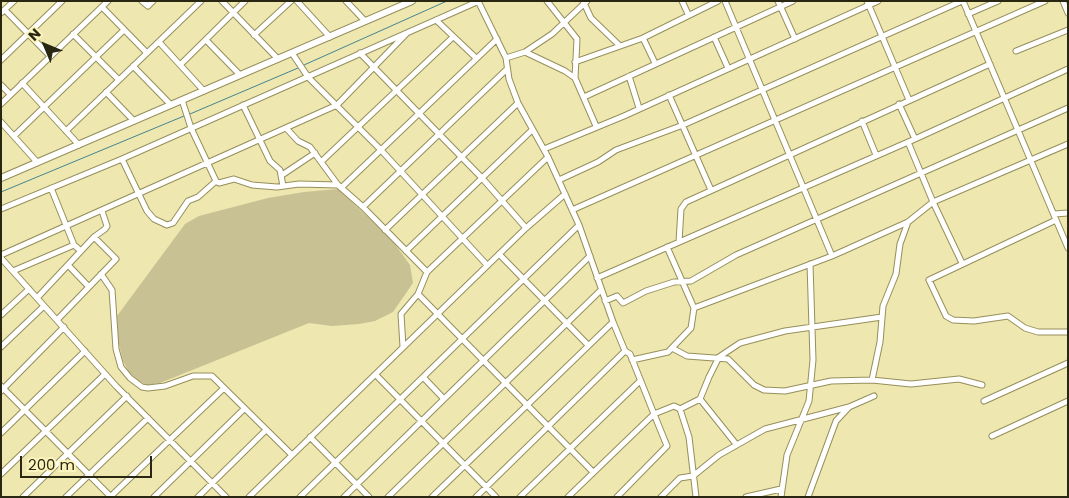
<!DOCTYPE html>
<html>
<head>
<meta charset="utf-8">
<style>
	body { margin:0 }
	#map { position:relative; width:1069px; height:498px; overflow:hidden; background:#eee7b0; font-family:Poppins,sans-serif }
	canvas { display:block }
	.frame { position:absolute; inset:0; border:2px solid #292611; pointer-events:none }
	.north { position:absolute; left:20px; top:20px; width:50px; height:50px; -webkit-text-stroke:4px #fcf4bd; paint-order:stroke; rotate:315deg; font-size:14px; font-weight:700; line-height:20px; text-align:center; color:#292611 }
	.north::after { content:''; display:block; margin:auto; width:18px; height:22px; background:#292611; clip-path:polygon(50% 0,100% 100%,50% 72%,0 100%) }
	.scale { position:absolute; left:20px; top:456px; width:132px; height:22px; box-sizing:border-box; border:2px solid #292611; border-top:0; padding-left:6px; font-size:15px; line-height:18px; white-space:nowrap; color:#292611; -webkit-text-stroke:4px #fcf4bd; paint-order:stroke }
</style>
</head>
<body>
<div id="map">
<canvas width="1069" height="498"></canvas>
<div class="frame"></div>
<div class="north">N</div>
<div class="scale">200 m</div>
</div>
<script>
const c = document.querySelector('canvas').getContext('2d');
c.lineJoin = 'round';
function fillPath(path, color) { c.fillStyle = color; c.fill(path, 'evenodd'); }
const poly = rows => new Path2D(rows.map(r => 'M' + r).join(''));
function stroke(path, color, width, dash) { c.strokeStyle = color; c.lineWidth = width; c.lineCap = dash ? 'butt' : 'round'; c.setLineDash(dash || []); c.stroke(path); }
const green = poly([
	[338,189,392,240,410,265,413,283,393,312,375,321,359,324,332,326,309,323,160,383,147,385,139,381,129,372,123,361,118,340,117,316,185,224,199,216,268,198,304,192]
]);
const stream = poly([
	[304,65,447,1],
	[190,114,298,68],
	[1,192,184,116]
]);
const minor = poly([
	[142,1,148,6,153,1],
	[222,1,278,59],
	[297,1,330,37],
	[346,1,365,21],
	[478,1,506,58,509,79,518,103,548,157,579,225,613,322,625,351,630,354,654,414,568,497],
	[547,1,577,39,575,78],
	[583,1,591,18,619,45],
	[682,1,688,14],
	[725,1,832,256],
	[778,1,795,39],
	[867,1,909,100],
	[963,1,1068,248],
	[1063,1,1068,13],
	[102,7,147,53],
	[5,10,50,56],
	[1,13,14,1],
	[968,14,998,1],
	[436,20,475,57],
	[73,34,119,80],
	[254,35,291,1],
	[714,37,728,68],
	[643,38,655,63],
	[206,40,240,75],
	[159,42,204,91],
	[1016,51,1068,30],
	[525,52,552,34,587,1],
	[292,53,308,77,380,149,487,265],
	[360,53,482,178,526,228],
	[506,58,525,52,565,71,575,78,596,126],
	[1,60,62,1],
	[575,62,643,38,718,1],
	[181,64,245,1],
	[133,66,171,105],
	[629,76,639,108],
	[22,83,79,145],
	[1,85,10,94],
	[106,92,134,121],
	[669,95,711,190],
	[584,97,793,1],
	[182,100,191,128,216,181],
	[1,104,108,1],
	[899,104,915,139],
	[243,105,270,161,280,170,283,186],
	[862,121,876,155],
	[1,122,37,162],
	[287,129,298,141,310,147,338,185,363,207,427,272],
	[66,131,201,1],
	[14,136,124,30],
	[908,142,933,202,962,263],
	[544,149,624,116,878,1],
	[122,159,147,211,154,219,167,225,173,223,188,201,198,197,216,181,219,183,234,179,252,185,277,187,299,184,338,185],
	[322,161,453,37],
	[282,175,315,153],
	[559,180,598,162,616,150,683,125,962,1],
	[51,188,74,245,81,251],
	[341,188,497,39],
	[363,207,507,69],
	[1,209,122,159,479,1],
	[572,210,1045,1],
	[1054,214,1068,213],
	[1056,220,929,280,946,316,953,320,974,321,1008,316,1025,328,1038,332,1068,332],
	[385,230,518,103],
	[679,242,681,209,686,202,990,64],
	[406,251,532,130],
	[499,254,587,344],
	[1,255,337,105,406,34],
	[1,258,116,386,226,497],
	[68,265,89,287],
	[13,271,74,245],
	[101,274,112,290,116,349,121,367,130,378,142,387,148,388,165,386,193,376,212,376,292,455],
	[597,278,915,139,1068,69],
	[418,294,593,472],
	[37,298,94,237,105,229,107,226,102,211],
	[605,301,617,296,623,303,646,291,674,282,691,281,736,255,1068,108],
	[694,308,832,256,908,222,933,202,1068,144],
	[1,315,29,289],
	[57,320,116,259,94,237],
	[1,347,44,306],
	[403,347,401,314,418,294,427,272,548,157],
	[672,348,687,356,728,359,754,385,764,390,785,391,831,381,872,380,911,384,959,379,982,385],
	[632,360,668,352,691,328,694,308,667,247],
	[376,375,496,497],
	[423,377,444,399],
	[872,380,880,342,883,306,896,274,900,244,908,222],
	[1,386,111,497],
	[1,391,64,327],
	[700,399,736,444],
	[984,401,1068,363],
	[680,409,700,399,709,377,719,357,740,343,785,331,882,317],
	[1,433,85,351],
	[992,436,1068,401],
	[310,437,369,497],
	[1,474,105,374],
	[23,497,127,396],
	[66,497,148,418],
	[110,497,224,388],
	[154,497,244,409],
	[198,497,265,431],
	[249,497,526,228,565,194],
	[300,497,579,225],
	[344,497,590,256],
	[388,497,601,290],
	[432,497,613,322],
	[476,497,625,351],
	[520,497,639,382],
	[617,497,667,446,654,414,674,406,680,409,689,437,696,497],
	[661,497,680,478,693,476,719,455,765,429,849,407],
	[746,497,781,489],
	[781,497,787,455,809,401,813,360,810,264],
	[808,497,836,421,849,407,874,396]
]);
const major = poly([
	[1,178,412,1]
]);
fillPath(green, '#c8c193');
stroke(stream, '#448491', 1);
stroke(minor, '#968f5b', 7);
stroke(major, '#968f5b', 8);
stroke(minor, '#fff', 5);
stroke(major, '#fff', 6);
</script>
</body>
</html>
